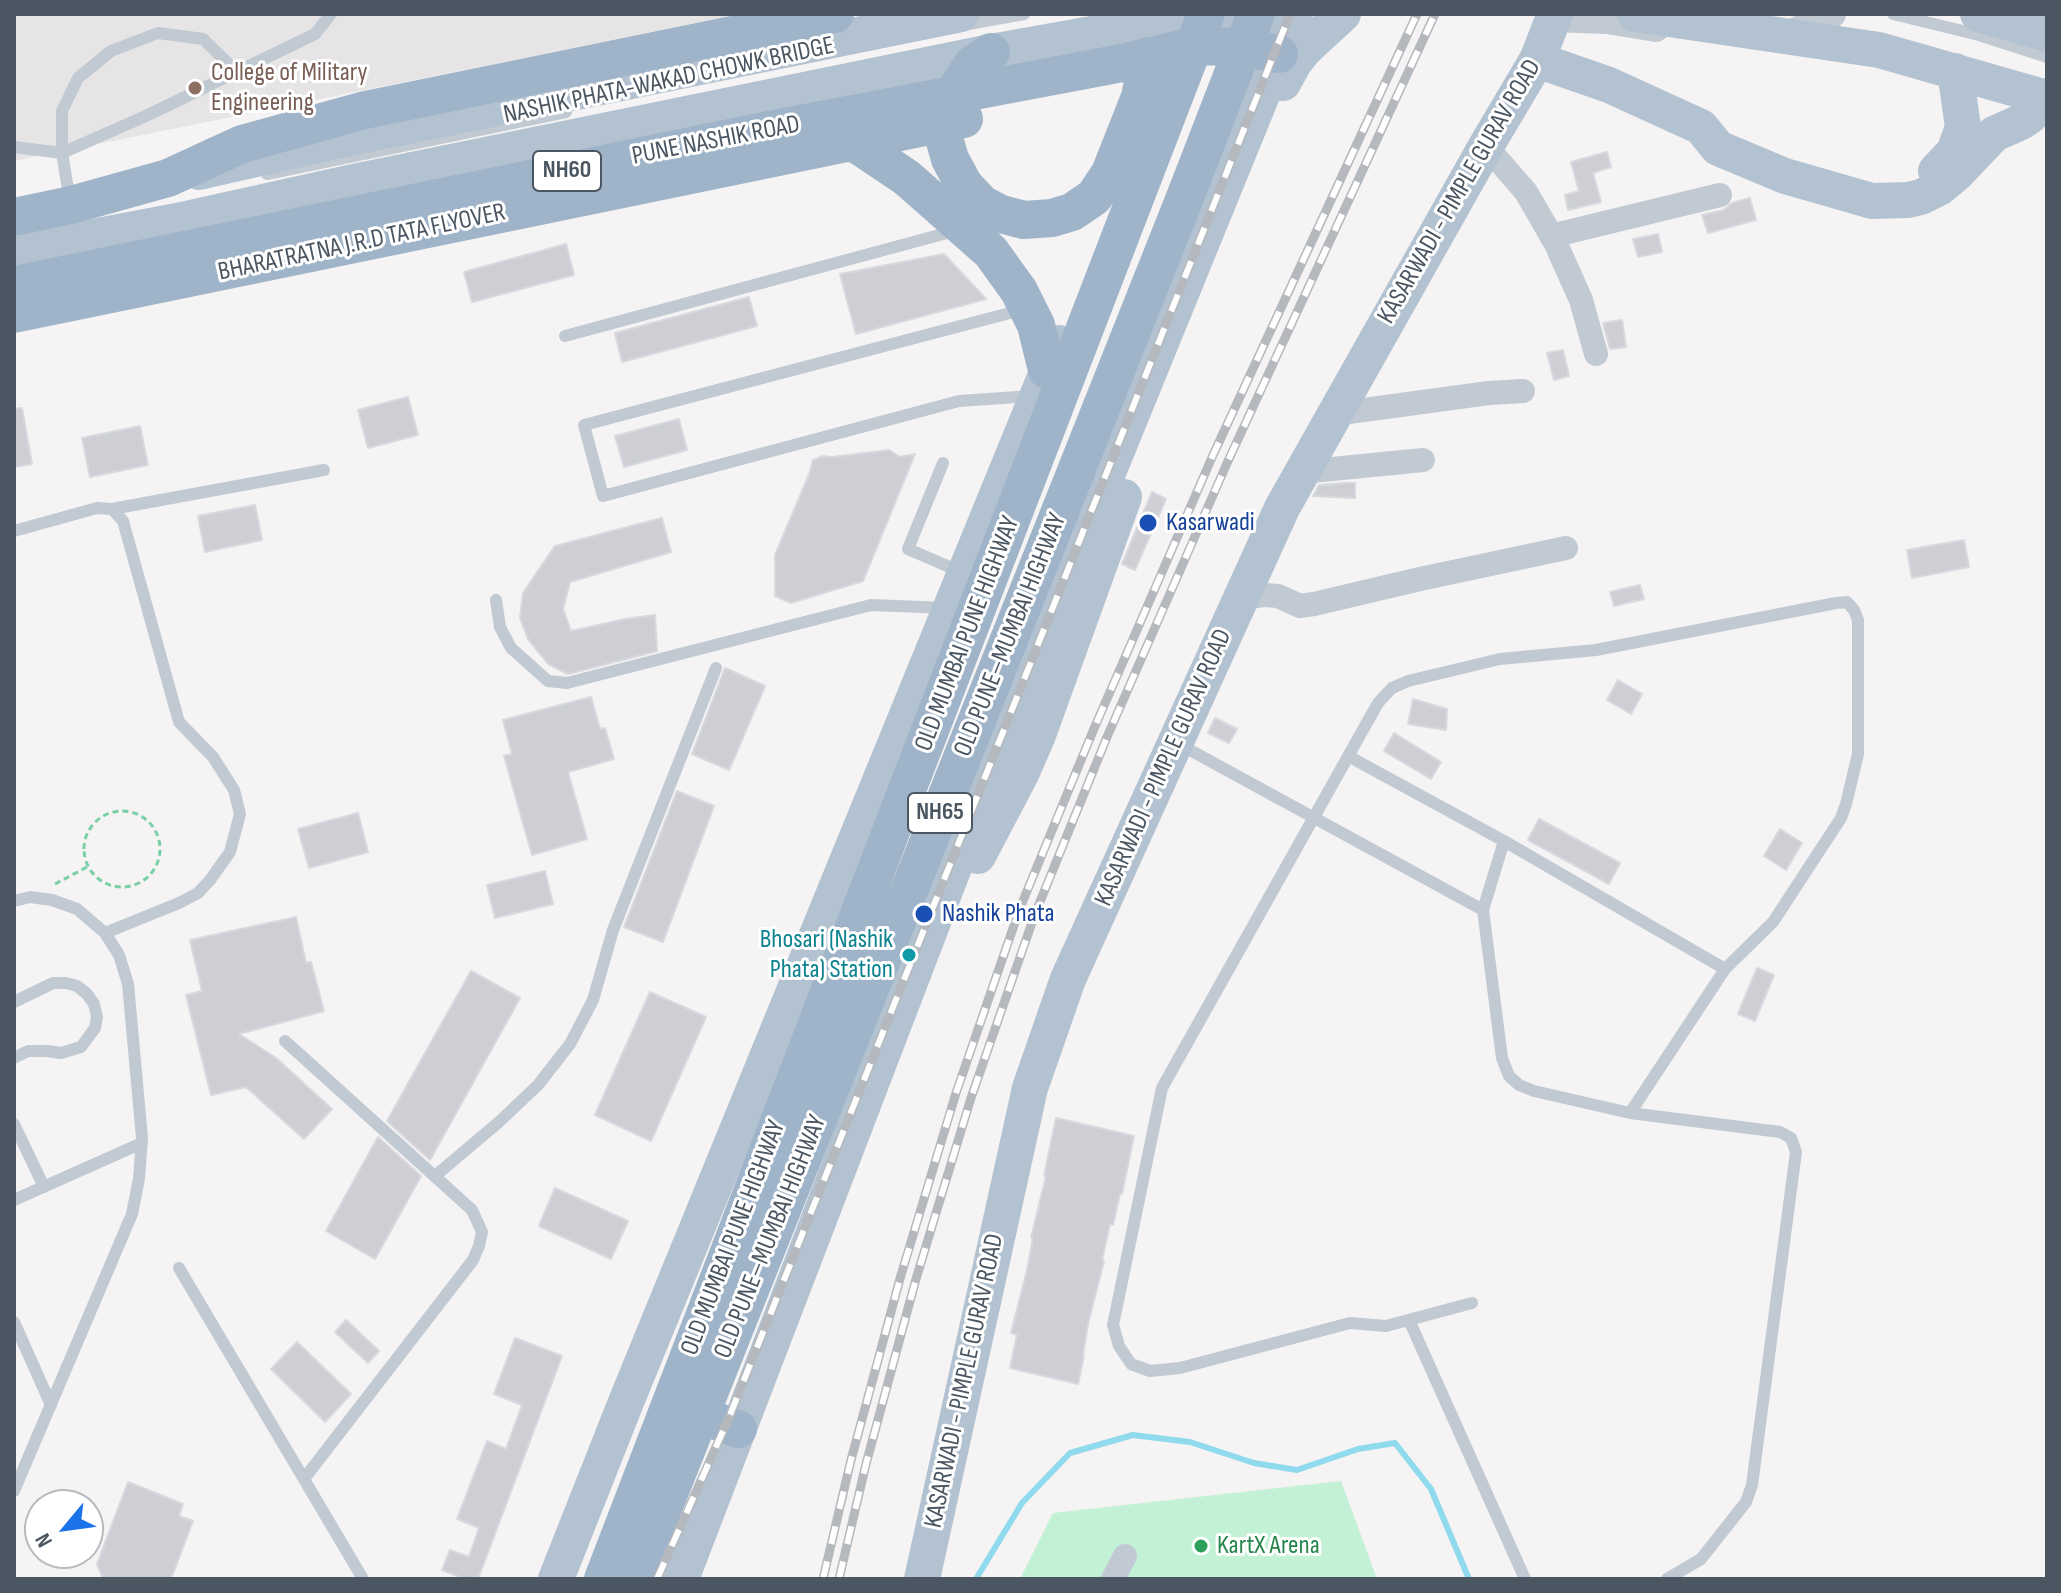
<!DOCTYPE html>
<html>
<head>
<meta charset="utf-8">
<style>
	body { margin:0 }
	#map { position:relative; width:2061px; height:1593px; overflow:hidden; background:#f5f3f3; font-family:"Sofia Sans Condensed",sans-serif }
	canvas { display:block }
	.frame { position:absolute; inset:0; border:16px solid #4a5661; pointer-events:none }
	.north { position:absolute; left:24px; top:1489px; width:80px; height:80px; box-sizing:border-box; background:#fff; border:2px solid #b7bbc0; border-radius:50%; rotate:241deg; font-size:22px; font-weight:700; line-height:32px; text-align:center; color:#4a5661 }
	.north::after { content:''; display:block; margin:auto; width:28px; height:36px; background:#1a73e8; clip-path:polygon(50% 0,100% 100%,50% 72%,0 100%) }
</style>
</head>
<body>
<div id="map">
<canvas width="2061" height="1593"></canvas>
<div class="frame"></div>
<div class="north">N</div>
</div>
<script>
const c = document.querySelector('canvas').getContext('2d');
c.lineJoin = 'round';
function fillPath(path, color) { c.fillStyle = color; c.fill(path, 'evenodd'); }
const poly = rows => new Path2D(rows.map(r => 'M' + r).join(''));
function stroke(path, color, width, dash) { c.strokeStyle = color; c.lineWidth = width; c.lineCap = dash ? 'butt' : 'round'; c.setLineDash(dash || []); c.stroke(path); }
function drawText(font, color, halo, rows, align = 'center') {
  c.font = font + ' "Sofia Sans Condensed",sans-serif'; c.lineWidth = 6; c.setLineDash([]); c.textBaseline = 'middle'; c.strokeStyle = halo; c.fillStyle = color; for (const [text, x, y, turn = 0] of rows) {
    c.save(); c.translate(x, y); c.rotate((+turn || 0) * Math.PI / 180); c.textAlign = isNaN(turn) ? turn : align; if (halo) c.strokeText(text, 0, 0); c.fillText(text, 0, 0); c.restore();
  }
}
const education = poly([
	[14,14,740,14,14,161]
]);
const green = poly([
	[1341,1481,1377,1579,1020,1579,1053,1513]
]);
const stream = poly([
	[976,1579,1022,1503,1070,1453,1133,1435,1190,1442,1254,1463,1297,1470,1358,1449,1395,1443,1431,1489,1469,1579]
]);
const building = poly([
	[1607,152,1611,167,1593,173,1601,202,1568,210,1565,195,1579,191,1571,162,1607,152],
	[1750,198,1756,220,1708,233,1702,215,1724,210,1732,203,1750,198],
	[1658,234,1662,252,1638,257,1633,239,1658,234],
	[566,244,574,275,472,302,464,272,566,244],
	[944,254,986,299,856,334,840,274,944,254],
	[749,297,757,326,622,362,615,333,749,297],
	[1622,320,1626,347,1610,349,1603,323,1622,320],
	[1563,350,1569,376,1554,380,1547,353,1563,350],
	[408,397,418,435,368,448,358,410,408,397],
	[22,408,32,464,14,467,14,409,22,408],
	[679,419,687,450,624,467,615,436,679,419],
	[140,426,148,465,90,477,82,438,140,426],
	[889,450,900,457,915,454,863,581,791,603,775,596,775,555,810,472,813,460,823,456,832,457,889,450],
	[1345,483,1355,483,1355,498,1313,496,1319,485,1345,483],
	[1152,492,1166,499,1135,570,1122,564,1152,492],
	[255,505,262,540,205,552,198,516,255,505],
	[662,518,671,552,570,582,563,609,571,631,625,619,655,615,657,651,568,674,548,664,528,639,520,618,523,593,555,546,662,518],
	[1964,540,1969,567,1912,578,1907,550,1964,540],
	[1640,585,1644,599,1614,606,1610,592,1640,585],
	[725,668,765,686,729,770,692,754,725,668],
	[1618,680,1642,694,1631,714,1607,700,1618,680],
	[591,697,600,729,605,728,614,759,568,772,587,839,532,855,504,756,512,754,503,720,591,697],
	[1413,699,1447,709,1446,730,1408,724,1413,699],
	[1215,718,1237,729,1229,743,1208,733,1215,718],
	[1394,733,1441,762,1431,779,1384,751,1394,733],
	[677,791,714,806,663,942,624,927,677,791],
	[358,813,368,852,309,868,298,829,358,813],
	[1539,819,1620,863,1609,884,1528,840,1539,819],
	[1780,829,1802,843,1786,870,1764,856,1780,829],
	[545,871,553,904,495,918,487,885,545,871],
	[296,917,306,963,311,962,324,1011,239,1034,276,1058,332,1109,304,1139,246,1087,211,1095,186,995,202,991,190,940,296,917],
	[1757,968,1774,975,1755,1021,1738,1014,1757,968],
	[471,971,520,998,430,1160,387,1121,471,971],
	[650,992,706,1017,651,1141,595,1115,650,992],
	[1056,1118,1134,1136,1122,1194,1120,1194,1113,1225,1110,1224,1102,1260,1104,1261,1088,1324,1083,1355,1084,1356,1078,1384,1010,1368,1017,1335,1011,1333,1027,1270,1033,1238,1031,1238,1046,1176,1044,1176,1056,1118],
	[378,1137,421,1176,375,1259,326,1231,378,1137],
	[555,1188,628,1221,611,1259,539,1226,555,1188],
	[346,1320,379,1351,368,1363,335,1332,346,1320],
	[515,1338,562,1356,478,1579,465,1579,442,1570,450,1550,469,1557,479,1528,457,1519,487,1441,506,1449,522,1405,494,1394,515,1338],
	[297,1342,351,1394,325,1422,271,1369,297,1342],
	[128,1482,183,1504,179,1516,193,1521,171,1579,103,1579,97,1564,128,1482]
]);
const path = poly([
	'84 849a38 38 0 1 1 76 0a38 38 0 1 1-76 0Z',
	[55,884,87,867]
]);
const service = poly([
	[1893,14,1979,35,2047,57],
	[963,25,1024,14],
	[14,147,62,153,148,115,315,34,331,14],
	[267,174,566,112],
	[70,201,62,153,62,111,78,78,111,51,158,33,203,39,237,72],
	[1025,309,584,425,603,496,959,401,1032,396],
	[565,336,958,230],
	[943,463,908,549,961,572],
	[112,509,324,470],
	[14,531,97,508,112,509,123,521,179,722,213,757,234,790,240,814,230,852,210,880,198,893,179,903,105,933],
	[496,600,500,627,511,648,548,681,567,683,871,605,947,608],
	[1177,743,1483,910],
	[1348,756,1504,841,1725,969],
	[1504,841,1483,910,1502,1058,1509,1076,1519,1085,1534,1091,1630,1113,1780,1132,1791,1138,1796,1152,1752,1485,1746,1502,1701,1559,1667,1579],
	[14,901,30,897,52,900,77,909,105,933,119,955,128,984,142,1138,139,1179,132,1214,14,1491],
	[14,1002,53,983,66,983,77,986,87,994,94,1004,97,1017,95,1028,81,1047,61,1053,47,1051,28,1051,14,1058],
	[285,1041,472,1210,482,1232,479,1246,473,1260,304,1479],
	[14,1124,44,1187],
	[435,1176,499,1122,538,1085,570,1044,593,1000,613,930,716,668],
	[14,1200,142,1143],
	[179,1268,363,1579],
	[1472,1303,1386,1326,1350,1323,1180,1368,1150,1371,1131,1364,1119,1346,1113,1325,1162,1088,1378,703,1392,688,1408,681,1500,659,1596,650,1836,603,1847,602,1854,610,1858,620,1858,754,1846,804,1841,818,1773,922,1725,969,1630,1113],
	[1409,1320,1525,1579],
	[14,1322,51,1405]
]);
const minor = poly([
	[1486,146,1526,192,1556,244,1581,300,1596,354],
	[1551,236,1720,195],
	[1334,414,1489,393,1523,391],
	[1302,472,1423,460],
	[1240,599,1264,595,1278,596,1300,606,1314,604,1420,579,1566,548],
	[1113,1579,1125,1556]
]);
const tertiary = poly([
	[1553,18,1607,20,1656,28],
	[1784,37,1832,14]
]);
const primary = poly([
	[1635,14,1879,50,2047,98],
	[1978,14,2047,34],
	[1537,60,1609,85,1701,127,1718,148,1785,176,1872,201,1908,200,1921,197,1939,188,1956,174,1994,134,2021,122,2030,116,2043,96],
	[1283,83,1294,63,1305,49,1343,14],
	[1936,171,1954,152,1963,127,1955,71],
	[199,172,344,139,961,14],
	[14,252,177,221,353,182,991,52,1131,27,1241,14],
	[978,856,1021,774,1038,735,1124,497],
	[556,1579,626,1402,1059,343],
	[681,1579,1025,682,1111,465,1295,14],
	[922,1579,1030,1088,1068,979,1282,508,1486,146,1537,60,1555,14]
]);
const trunk = poly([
	[991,52,972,65,956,90,947,112,944,138,950,159,964,185,982,204,1001,214,1024,220,1052,218,1072,212,1094,197,1110,173,1140,97,1148,56],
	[837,140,858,145,907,178,991,252,1019,291,1036,325,1047,370],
	[14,217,71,205,168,178,242,144,365,110,835,14],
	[14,285,768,130,1122,63,1194,46,1242,47,1279,54],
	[14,314,964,119],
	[700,1415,738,1429],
	[603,1579,1206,14],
	[635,1579,1184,200,1256,14]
]);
const rail = poly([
	[657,1579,728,1420,1290,14],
	[823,1579,851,1460,901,1275,956,1093,1020,908,1093,731,1213,455,1417,14],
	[839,1579,866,1464,916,1279,971,1098,1035,914,1107,737,1228,461,1435,14]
]);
const markers = [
	[195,88,8,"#8d6e63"],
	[1148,523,10,"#1a4fb4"],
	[924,914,10,"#1a4fb4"],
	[909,955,8,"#0f9aa8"],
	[1201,1546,8,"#2e9e5b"]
];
const shields = [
	[567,171,68],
	[940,813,64]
];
const shieldNames = [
	["NH60",567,171],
	["NH65",940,813]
];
const educationNames = [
	["College of Military",211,73],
	["Engineering",211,103]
];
const streetNames = [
	["NASHIK PHATA-WAKAD CHOWK BRIDGE",669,81,-12],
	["PUNE NASHIK ROAD",716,141,-11],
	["KASARWADI - PIMPLE GURAV ROAD",1460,192,-60],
	["BHARATRATNA J.R.D TATA FLYOVER",362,243,-12],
	["OLD MUMBAI PUNE HIGHWAY",968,634,-69],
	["OLD PUNE–MUMBAI HIGHWAY",1011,635,-68],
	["KASARWADI - PIMPLE GURAV ROAD",1164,768,-66],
	["OLD PUNE–MUMBAI HIGHWAY",771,1237,-68],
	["OLD MUMBAI PUNE HIGHWAY",734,1238,-69],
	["KASARWADI - PIMPLE GURAV ROAD",965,1381,-78]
];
const transitNames = [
	["Kasarwadi",1166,523],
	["Nashik Phata",942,914]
];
const cultureNames = [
	["Bhosari (Nashik",893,940],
	["Phata) Station",893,970]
];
const leisureNames = [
	["KartX Arena",1217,1546]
];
fillPath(education, '#e6e4e5');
fillPath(green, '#c3f1d5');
stroke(stream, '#90daee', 6);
fillPath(building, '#cdcfd5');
stroke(building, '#d7d9de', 2);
stroke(path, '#7ad0a6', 3, [6, 4]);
stroke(service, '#c1cad2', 12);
stroke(minor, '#c1cad2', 24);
stroke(tertiary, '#c1cad2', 28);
stroke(primary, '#b3c2d1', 36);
stroke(trunk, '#9fb4c9', 38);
stroke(rail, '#b5b8bd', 9);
stroke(rail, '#fff', 6, [18]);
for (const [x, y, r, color] of markers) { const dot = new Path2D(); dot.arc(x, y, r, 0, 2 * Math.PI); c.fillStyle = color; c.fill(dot); stroke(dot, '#fff', 3); }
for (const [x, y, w] of shields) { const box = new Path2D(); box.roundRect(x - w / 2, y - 20, w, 40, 6); c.fillStyle = '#fff'; c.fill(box); stroke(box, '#4a5661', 2); }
drawText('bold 24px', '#4a5661', null, shieldNames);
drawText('26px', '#785e54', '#fff', educationNames, 'left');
drawText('26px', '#4a5661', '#fff', streetNames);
drawText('26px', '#164399', '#fff', transitNames, 'left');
drawText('26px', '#0d838f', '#fff', cultureNames, 'right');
drawText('26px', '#27864d', '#fff', leisureNames, 'left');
</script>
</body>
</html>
